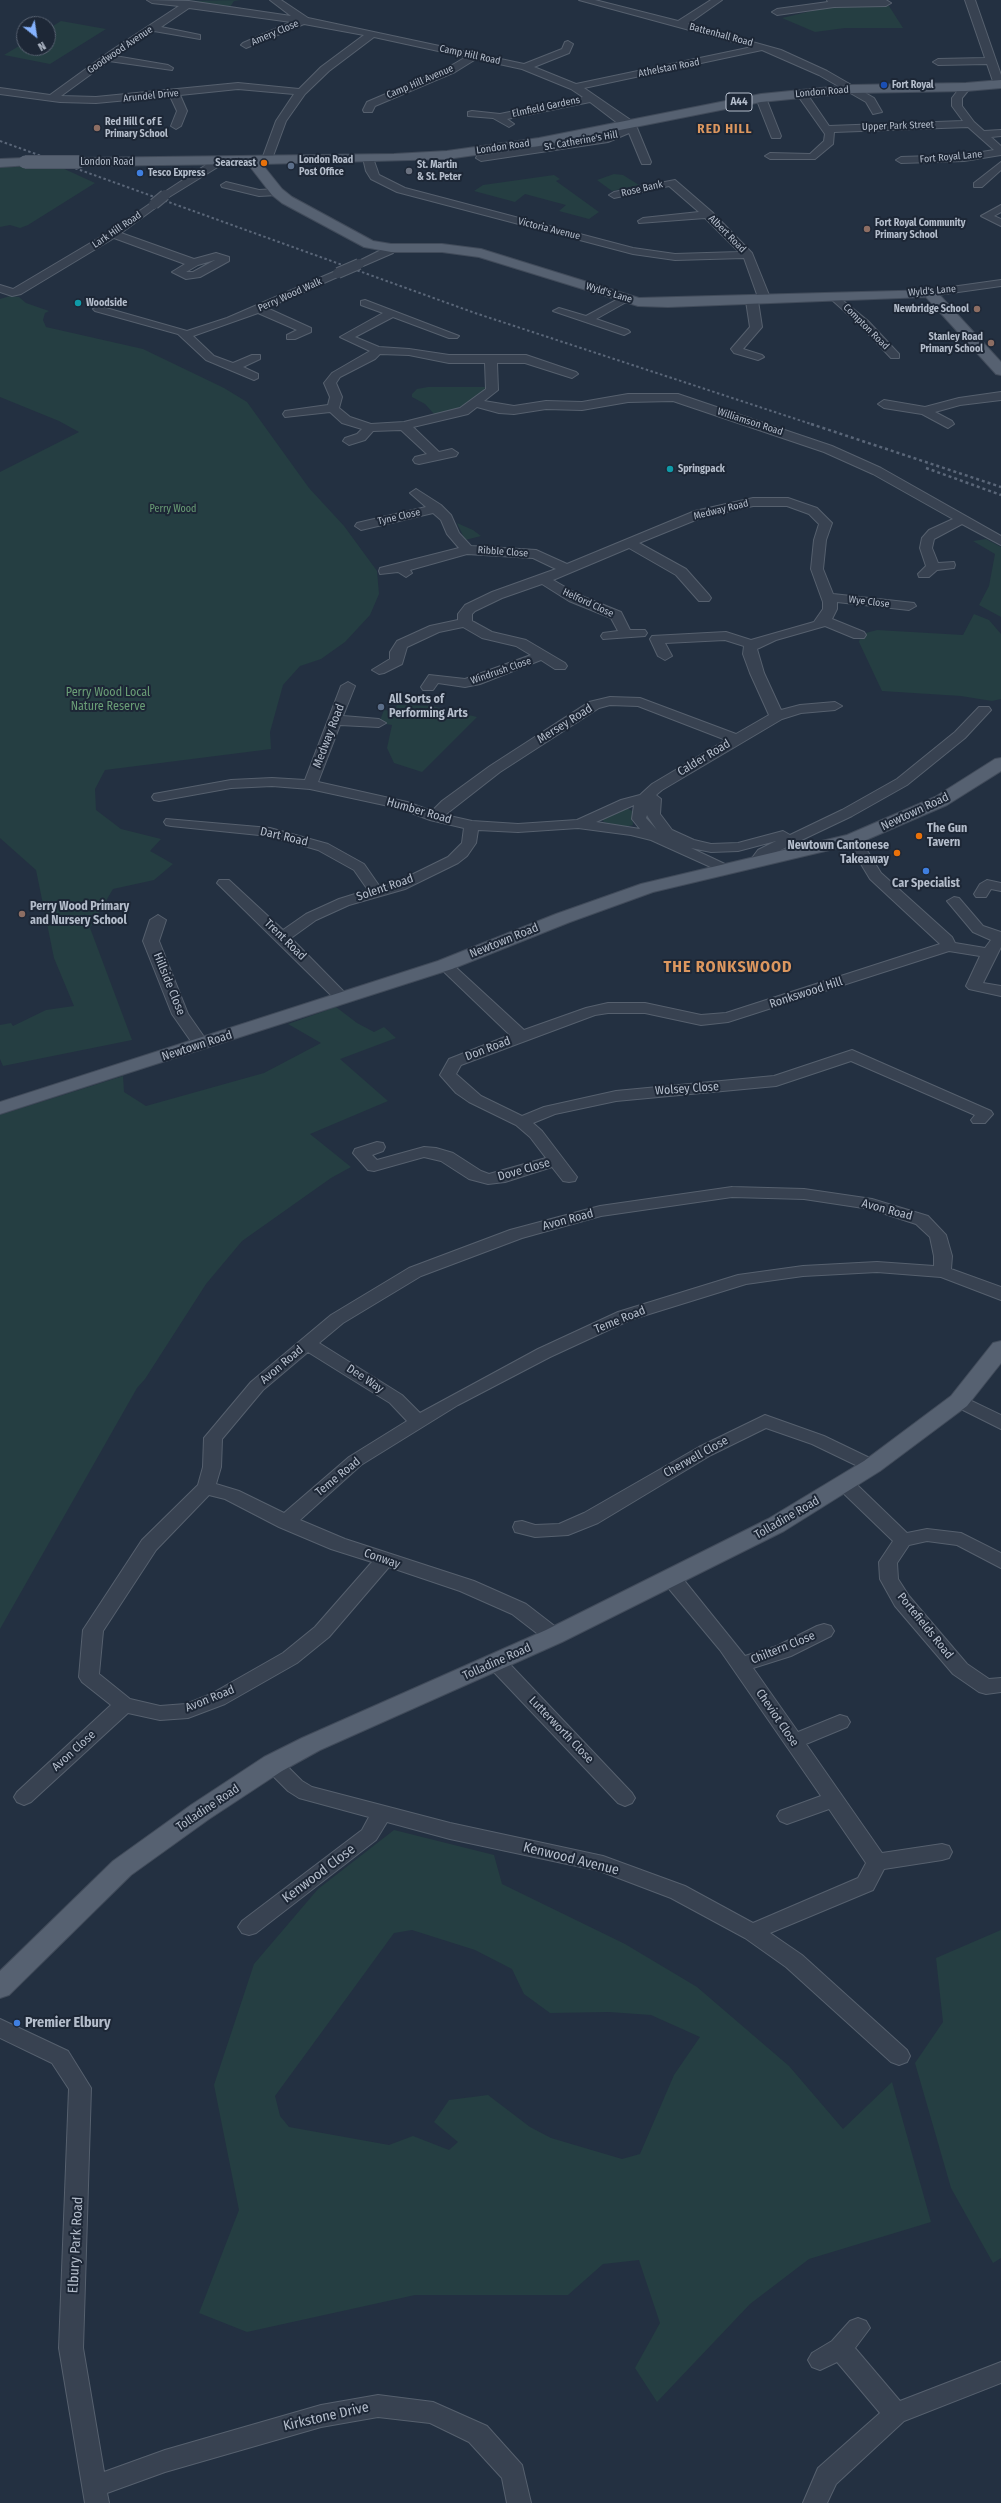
<!DOCTYPE html>
<html>
<head>
<meta charset="utf-8">
<style>
	body { margin:0 }
	#map { position:relative; width:1001px; height:2503px; overflow:hidden; background:#233041; font-family:"Fira Sans Condensed",sans-serif }
	canvas { display:block }
	.north { position:absolute; left:16px; top:16px; width:40px; height:40px; box-sizing:border-box; background:#1d2736; border:1px solid #596372; border-radius:50%; rotate:150deg; font-size:11px; font-weight:700; line-height:16px; text-align:center; color:#b4bdcb }
	.north::after { content:''; display:block; margin:auto; width:14px; height:18px; background:#86b3fe; clip-path:polygon(50% 0,100% 100%,50% 72%,0 100%) }
</style>
</head>
<body>
<div id="map">
<canvas width="1001" height="2503"></canvas>
<div class="north">N</div>
</div>
<script>
const c = document.querySelector('canvas').getContext('2d');
c.lineJoin = 'round';
function fillPath(path, color) { c.fillStyle = color; c.fill(path, 'evenodd'); }
const poly = rows => new Path2D(rows.map(r => 'M' + r).join(''));
function stroke(path, color, width, dash) { c.strokeStyle = color; c.lineWidth = width; c.lineCap = dash ? 'butt' : 'round'; c.setLineDash(dash || []); c.stroke(path); }
function drawText(font, color, halo, rows, align = 'center') {
  c.font = font + ' "Fira Sans Condensed",sans-serif'; c.lineWidth = 4; c.setLineDash([]); c.textBaseline = 'middle'; c.strokeStyle = halo; c.fillStyle = color; for (const [text, x, y, turn = 0] of rows) {
    c.save(); c.translate(x, y); c.rotate((+turn || 0) * Math.PI / 180); c.textAlign = isNaN(turn) ? turn : align; if (halo) c.strokeText(text, 0, 0); c.fillText(text, 0, 0); c.restore();
  }
}
const green = poly([
	[241,0,234,1,230,7,177,1],
	[889,6,903,28,845,28,815,32,782,18,828,7],
	[61,21,106,29,50,64,4,55,24,43,24,48,48,48,48,29],
	[0,166,60,167,95,183,28,225,20,228,10,225,0,227],
	[614,174,623,175,639,185,612,191,597,180],
	[554,175,560,179,556,181,599,212,589,219,559,211,566,205,525,194,515,202,474,191,483,185],
	[10,296,19,297,26,303,49,311,45,313,43,320,46,327,143,349,224,388,247,402,309,488,344,526,377,571,379,594,370,615,345,642,321,659,300,666,283,685,270,732,271,749,105,770,95,789,96,810,121,829,161,839,150,851,173,864,154,880,113,889,90,928,132,1040,3,1066,0,1059,0,1025,11,1023,13,1026,46,1010,74,1006,54,958,36,870,0,838,0,472,79,432,59,421,0,397,0,299],
	[428,387,485,387,485,392,468,405,452,411,435,415,425,404,412,397,412,394,417,389],
	[457,523,473,530,481,536,465,540],
	[986,539,1001,547,1001,617,979,605,989,586,995,554,973,541],
	[974,614,989,620,1001,634,1001,699,992,701,961,696,882,691,859,642,860,638,866,633,877,630,963,635],
	[397,705,432,706,477,717,422,772,394,763,387,748,392,725,379,723,384,710,395,711],
	[625,807,632,811,633,825,624,827,604,822,602,819],
	[336,1007,357,1023,374,1032,384,1027,396,1038,340,1059,388,1101,310,1134,351,1167,331,1178,242,1241,206,1284,145,1379,137,1388,0,1629,0,1115,123,1076,124,1092,146,1106,264,1073,321,1043,288,1024],
	[394,1830,494,1855,502,1884,625,1944,697,1987,789,2066,843,2129,892,2082,931,2222,809,2259,750,2304,657,2402,635,2368,660,2323,639,2260,603,2264,568,2295,415,2295,247,2332,199,2313,239,2210,214,2085,254,1964,318,1889],
	[412,1930,475,1950,512,1969,524,1994,550,2013,609,2012,651,2015,700,2037,674,2075,640,2154,622,2159,551,2138,530,2127,488,2095,449,2100,434,2122,458,2142,449,2150,413,2136,389,2145,289,2127,280,2116,275,2096,394,1933],
	[1001,1930,1001,2258,993,2263,951,2188,915,2063,943,2022,936,1958]
]);
const minor = poly([
	[147,0,189,1,291,16,270,0,281,0,308,18,524,64,562,49,565,42,568,41,573,44,569,53,534,67,576,84,752,47,579,0,595,0,678,21,711,0,722,0,688,24,781,50,827,71,874,98,882,112,873,114,866,102,819,75,762,50,584,88,632,121,637,128,651,162,650,164,642,164,641,162,629,133,608,142,481,161,476,158,477,156,606,136,624,128,590,102,507,119,514,124,509,127,493,118,468,116,468,112,472,111,500,114,583,97,571,89,522,69,476,59,455,72,375,106,372,112,364,112,363,110,367,102,447,68,466,57,374,37,329,71,305,94,286,121,272,159,267,162,262,159,276,121,294,94,238,89,180,95,187,111,181,126,176,129,171,126,177,111,170,96,96,103,60,102,0,94,0,88,50,95,112,50,179,6,152,3,147,0],
	[189,8,291,22,243,43,241,45,246,48,304,24,364,35,321,67,299,89,238,83,96,97,61,96,109,61,172,70,173,68,168,65,115,56,154,31,200,39,200,35,161,27,189,8],
	[827,0,886,0,891,3,886,6,834,7,777,15,772,12,777,9,828,2,827,0],
	[965,0,975,0,1001,75,1001,87,994,84,987,64,938,65,933,62,938,59,985,58,965,0],
	[966,84,971,87,962,98,962,106,974,122,984,131,1001,130,1001,136,991,137,1001,146,1001,155,964,161,901,163,896,160,901,157,964,155,994,150,968,127,834,132,833,144,815,159,770,159,765,156,770,153,810,154,824,141,825,134,796,93,797,91,805,91,829,126,963,121,952,106,952,98,962,85,966,84],
	[761,95,766,98,781,136,780,138,772,138,771,136,756,98,761,95],
	[368,155,373,158,379,175,405,188,633,248,675,254,739,252,705,218,639,223,638,221,643,218,699,212,669,186,614,198,609,195,614,192,675,180,712,212,752,253,771,300,765,303,759,300,744,258,675,260,633,254,397,192,371,179,366,171,363,158,368,155],
	[218,157,223,160,221,165,169,197,165,198,160,195,218,157],
	[1001,162,1001,170,982,187,974,187,974,183,1001,162],
	[226,182,259,190,277,189,282,192,277,195,259,196,222,187,221,185,226,182],
	[154,201,158,202,158,206,121,233,194,259,216,253,229,257,229,261,200,277,186,279,172,272,185,264,114,238,21,294,12,296,0,292,0,285,13,289,109,232,154,201],
	[215,260,193,272,186,272,198,265,215,260],
	[1001,205,1001,212,994,216,1001,219,1001,226,981,216,1001,205],
	[391,245,397,248,393,253,363,266,359,267,353,264,391,245],
	[338,270,344,273,342,275,267,308,311,328,311,332,295,339,287,339,287,335,297,330,258,313,193,336,214,356,233,363,252,355,260,355,260,359,243,367,258,374,258,378,254,380,206,360,178,334,95,311,93,309,99,306,187,331,227,318,338,270],
	[1001,280,1001,286,930,296,924,293,930,290,1001,280],
	[836,295,868,321,899,354,899,358,891,358,860,325,832,300,832,296,836,295],
	[624,296,628,297,628,301,596,319,628,330,630,332,624,335,553,311,559,308,586,316,624,296],
	[752,298,758,301,762,327,743,349,762,355,764,357,758,360,734,353,731,349,750,327,746,301,752,298],
	[365,300,459,336,457,338,449,338,393,317,355,337,379,347,409,349,449,355,526,355,576,372,578,374,572,378,525,363,497,363,498,390,484,401,514,406,546,401,582,402,628,394,678,394,832,446,881,468,1001,536,1001,545,962,524,934,539,932,548,938,563,954,562,955,565,954,568,937,570,929,577,919,577,918,574,926,566,920,548,922,538,929,530,953,519,873,474,824,452,673,401,628,402,582,410,546,409,514,414,499,413,477,407,468,414,413,427,439,452,452,449,458,453,456,456,419,464,415,463,413,460,415,457,427,454,401,430,373,431,365,440,349,445,343,441,345,438,357,434,362,429,342,423,330,412,285,417,283,414,285,411,328,405,330,397,324,383,332,373,370,351,340,337,383,313,361,305,361,301,365,300],
	[380,354,409,355,449,363,485,363,486,389,460,408,404,422,371,424,350,417,339,408,342,397,336,383,340,377,375,359,380,354],
	[1001,392,1001,400,960,405,935,412,952,421,954,424,948,428,922,414,884,408,878,404,884,400,925,407,959,398,1001,392],
	[416,489,441,505,451,515,459,533,471,546,536,550,567,564,695,511,753,498,788,498,817,508,832,523,826,540,823,569,833,594,914,603,916,606,909,610,837,602,837,609,832,619,864,632,866,635,864,638,854,638,825,626,776,640,757,649,764,673,781,710,800,705,835,702,842,706,835,710,801,713,782,719,662,790,656,795,661,799,660,814,672,830,694,840,711,844,738,843,783,831,790,835,842,810,897,779,955,732,979,707,989,707,991,710,965,738,907,785,852,816,768,856,761,865,756,866,749,862,758,850,776,841,738,851,711,852,691,848,729,866,731,869,729,872,724,873,651,840,631,835,578,828,518,832,478,830,476,843,467,856,458,863,405,889,349,905,316,920,291,938,351,999,348,1002,338,1002,217,883,219,880,229,880,283,930,306,914,339,899,368,890,354,870,318,850,269,836,171,826,166,825,164,822,166,819,270,828,328,844,364,864,380,887,395,883,448,857,462,843,464,828,430,820,398,808,310,789,272,786,231,788,159,801,154,800,152,797,154,794,231,780,272,778,305,780,341,686,348,682,355,686,343,716,379,719,386,723,379,727,340,725,318,782,407,802,432,811,442,801,490,766,589,702,610,697,640,698,736,734,769,715,750,673,743,654,744,646,725,640,665,643,672,656,665,660,658,656,650,639,652,636,726,632,751,640,814,622,823,609,823,602,811,569,814,540,819,524,809,514,787,506,753,506,703,517,639,543,686,569,709,595,711,598,709,601,699,601,676,575,629,548,553,580,579,595,621,612,630,630,645,630,647,633,645,636,603,639,601,636,603,633,618,631,611,618,569,601,542,584,502,598,475,611,472,614,472,621,492,632,526,640,565,663,567,666,565,669,555,669,541,660,480,684,465,687,438,683,433,690,423,690,421,687,429,675,465,679,531,655,516,646,482,638,463,627,439,632,407,647,402,664,384,673,379,674,372,670,390,659,390,652,397,641,430,626,458,620,458,614,465,605,492,592,556,569,533,558,467,554,410,570,412,573,406,577,398,572,380,574,379,571,380,568,459,548,447,534,441,520,433,513,361,530,355,526,357,523,426,507,410,493,416,489],
	[610,705,638,706,726,740,652,784,640,795,621,800,577,820,518,824,472,821,445,815,500,772,599,708,610,705],
	[634,805,632,819,640,829,596,822,634,805],
	[647,815,648,817,657,830,646,818,647,815],
	[853,835,858,836,881,873,952,937,955,943,985,948,991,940,973,932,947,901,954,897,959,898,983,926,1001,932,1001,947,983,983,1001,986,1001,996,969,989,966,986,980,956,949,951,728,1022,701,1025,645,1013,608,1013,595,1015,461,1065,456,1074,481,1096,522,1116,544,1107,616,1091,774,1076,852,1050,991,1111,993,1114,985,1123,973,1123,971,1120,975,1115,851,1061,776,1086,616,1101,555,1114,533,1123,542,1131,577,1177,575,1181,569,1182,563,1181,552,1167,505,1182,488,1184,469,1179,441,1161,424,1157,374,1171,368,1170,353,1153,355,1149,377,1142,383,1143,385,1147,383,1151,372,1155,377,1160,424,1147,436,1148,453,1153,481,1171,489,1174,546,1158,530,1137,516,1125,469,1102,456,1093,440,1075,449,1059,510,1035,440,968,437,965,440,962,450,962,524,1030,586,1008,608,1003,645,1003,701,1015,726,1013,940,944,870,879,846,839,853,835],
	[987,880,1001,883,1001,891,991,889,986,897,976,897,974,894,980,884,987,880],
	[158,915,166,920,159,941,188,1014,209,1044,207,1047,195,1047,172,1014,143,941,150,920,158,915],
	[732,1187,804,1189,872,1199,928,1216,946,1235,952,1256,951,1269,1001,1287,1001,1300,941,1277,877,1272,803,1276,746,1284,630,1320,550,1357,458,1405,361,1465,300,1520,345,1539,474,1581,526,1604,561,1631,564,1636,561,1641,554,1643,547,1641,512,1614,460,1591,389,1567,329,1637,297,1663,225,1704,188,1718,160,1720,128,1713,31,1802,24,1805,17,1802,14,1797,17,1792,111,1705,82,1682,79,1677,83,1630,142,1540,198,1485,203,1467,204,1438,251,1382,331,1315,409,1268,510,1230,600,1206,732,1187],
	[732,1197,804,1199,870,1209,916,1224,930,1237,934,1256,934,1266,877,1262,803,1266,738,1275,618,1312,538,1349,420,1413,402,1395,319,1343,343,1323,421,1276,522,1238,601,1216,732,1197],
	[308,1352,390,1403,407,1421,349,1457,284,1513,239,1491,216,1484,221,1467,222,1439,263,1390,308,1352],
	[209,1495,225,1499,279,1527,331,1549,372,1562,315,1627,283,1653,211,1694,186,1704,160,1706,130,1699,99,1674,103,1631,156,1550,209,1495],
	[959,1395,1001,1415,1001,1429,953,1405,950,1401,953,1397,959,1395],
	[765,1415,824,1436,878,1462,881,1466,878,1470,872,1472,866,1470,812,1444,766,1428,711,1455,598,1523,568,1535,535,1537,515,1532,513,1527,515,1522,522,1521,535,1525,559,1524,584,1513,699,1447,765,1415],
	[845,1478,852,1480,907,1533,927,1529,961,1533,1001,1553,1001,1568,957,1545,927,1541,909,1545,897,1563,898,1579,909,1596,967,1664,989,1679,1001,1678,1001,1692,986,1694,979,1692,953,1674,895,1606,880,1579,879,1562,893,1541,838,1488,836,1484,838,1480,845,1478],
	[672,1572,679,1574,745,1656,777,1646,817,1626,824,1624,831,1626,834,1631,831,1636,791,1656,753,1668,798,1732,840,1715,847,1717,850,1722,847,1727,806,1744,882,1853,942,1844,949,1846,952,1852,949,1858,942,1860,884,1869,873,1890,770,1933,802,1955,907,2050,910,2056,907,2062,899,2065,891,2062,786,1967,745,1938,671,1898,600,1871,450,1839,387,1822,376,1840,256,1933,249,1935,242,1933,238,1927,242,1921,362,1830,369,1817,299,1798,288,1791,266,1769,263,1764,266,1759,273,1757,280,1759,302,1781,312,1787,450,1823,603,1856,685,1886,753,1923,858,1878,866,1863,829,1809,787,1824,780,1821,777,1816,780,1811,821,1796,720,1650,665,1584,663,1579,665,1574,672,1572],
	[497,1656,504,1658,632,1793,635,1798,632,1803,625,1806,618,1803,490,1668,487,1663,490,1658,497,1656],
	[0,2019,68,2051,91,2088,83,2348,104,2472,165,2450,321,2405,378,2395,433,2402,487,2426,522,2465,531,2503,507,2503,502,2478,469,2442,430,2423,378,2417,321,2427,165,2472,107,2493,109,2503,85,2503,59,2348,69,2089,52,2063,0,2038,0,2019],
	[858,2318,866,2321,870,2328,855,2348,900,2401,1001,2362,1001,2383,904,2421,836,2484,827,2503,803,2503,818,2468,880,2413,837,2362,820,2370,812,2367,808,2360,812,2353,832,2341,850,2321,858,2318]
]);
const major = poly([
	[1001,80,1001,88,966,91,851,93,761,102,539,146,447,159,262,164,282,189,292,197,373,241,391,244,442,244,481,249,639,298,935,290,1001,362,1001,375,996,374,926,297,668,307,638,306,479,257,442,252,391,252,364,247,282,203,272,195,248,164,79,166,73,162,79,158,394,154,447,151,539,138,761,94,851,85,966,83,1001,80],
	[25,158,31,162,30,165,0,167,0,159,25,158],
	[1001,758,1001,771,947,805,859,843,653,892,570,922,452,969,0,1114,0,1102,438,961,556,914,641,884,847,835,935,797,995,759,1001,758],
	[1001,1341,1001,1363,967,1406,880,1471,784,1531,562,1642,320,1750,282,1771,209,1819,131,1875,9,1995,0,1998,0,1971,113,1861,191,1805,264,1757,302,1738,546,1630,768,1519,864,1461,951,1396,993,1343,1001,1341]
]);
const railFar1 = poly([
	[0,141,475,313,814,425]
]);
const rail = poly([
	[811,424,1001,487],
	[926,468,1001,495]
]);
const minorBridge = poly([
	[154,204,165,195],
	[338,273,359,264]
]);
const majorBridge = poly([
	[25,162,79,162]
]);
const markers = [
	[884,85,4,"#1a4fb4"],
	[97,128,4,"#8d6e63"],
	[264,163,4,"#e8710a"],
	[291,166,4,"#5c6f8a"],
	[409,171,4,"#6b7280"],
	[140,173,4,"#3f7fe0"],
	[867,229,4,"#8d6e63"],
	[78,303,4,"#0f9aa8"],
	[977,309,4,"#8d6e63"],
	[991,343,4,"#8d6e63"],
	[670,469,4,"#0f9aa8"],
	[381,707,4,"#5c6f8a"],
	[919,836,4,"#e8710a"],
	[897,853,4,"#e8710a"],
	[926,871,4,"#3f7fe0"],
	[22,914,4,"#8d6e63"],
	[17,2023,4,"#3f7fe0"]
];
const farStreetnames = [
	["Amery Close",275,33,-23],
	["Battenhall Road",721,35,15],
	["Goodwood Avenue",120,50,-34],
	["Camp Hill Road",470,55,12],
	["Athelstan Road",669,68,-11],
	["Camp Hill Avenue",420,82,-23],
	["London Road",822,92,-5],
	["Arundel Drive",151,96,-6],
	["Elmfield Gardens",546,107,-12],
	["Upper Park Street",898,126,-2],
	["St. Catherine's Hill",581,141,-10],
	["London Road",503,147,-8],
	["Fort Royal Lane",951,157,-5],
	["London Road",107,162],
	["Rose Bank",642,189,-13],
	["Victoria Avenue",549,229,14],
	["Lark Hill Road",117,230,-34],
	["Albert Road",727,234,45],
	["Wyld's Lane",932,291,-5],
	["Wyld's Lane",609,293,17],
	["Perry Wood Walk",290,295,-24],
	["Compton Road",866,327,45],
	["Williamson Road",750,422,18],
	["Medway Road",721,510,-14],
	["Tyne Close",399,517,-13],
	["Ribble Close",503,552,4],
	["Wye Close",869,602,7],
	["Helford Close",588,603,25],
	["Windrush Close",501,671,-19]
];
const farPoinames = [
	["Fort Royal",892,85],
	["Red Hill C of E",105,122],
	["Primary School",105,134],
	["London Road",299,160],
	["Post Office",299,172],
	["Seacreast",256,163,"right"],
	["St. Martin",417,165],
	["& St. Peter",417,177],
	["Tesco Express",148,173],
	["Fort Royal Community",875,223],
	["Primary School",875,235],
	["Woodside",86,303],
	["Newbridge School",969,309,"right"],
	["Stanley Road",983,337,"right"],
	["Primary School",983,349,"right"],
	["Springpack",678,469]
];
const farParknames = [
	["Perry Wood",173,509]
];
const shields = [
	[739,102,26]
];
const shieldNames = [
	["A44",739,102]
];
const parkNames = [
	["Perry Wood Local",108,693],
	["Nature Reserve",108,707]
];
const poiNames = [
	["All Sorts of",389,700],
	["Performing Arts",389,714],
	["The Gun",927,829],
	["Tavern",927,843],
	["Newtown Cantonese",889,846,"right"],
	["Takeaway",889,860,"right"],
	["Car Specialist",926,884,"center"],
	["Perry Wood Primary",30,907],
	["and Nursery School",30,921]
];
const streetNames = [
	["Mersey Road",565,724,-32],
	["Medway Road",329,736,-69],
	["Calder Road",704,758,-31],
	["Humber Road",419,811,16],
	["Newtown Road",915,812,-25],
	["Dart Road",284,837,13],
	["Solent Road",385,888,-19],
	["Trent Road",285,940,44],
	["Newtown Road",504,941,-22],
	["Hillside Close",169,984,68],
	["Ronkswood Hill",806,993,-18],
	["Newtown Road",197,1046,-18],
	["Don Road",488,1049,-21],
	["Wolsey Close",687,1089,-4],
	["Dove Close",524,1170,-16],
	["Avon Road",887,1210,15],
	["Avon Road",568,1220,-15],
	["Teme Road",620,1320,-22],
	["Avon Road",282,1365,-40],
	["Dee Way",365,1379,33],
	["Cherwell Close",696,1457,-29],
	["Teme Road",338,1477,-39],
	["Tolladine Road",787,1518,-30],
	["Conway",382,1559,19],
	["Portefields Road",925,1626,51],
	["Chiltern Close",783,1648,-22],
	["Tolladine Road",497,1662,-24],
	["Avon Road",210,1699,-22],
	["Cheviot Close",777,1718,56],
	["Lutterworth Close",561,1730,46],
	["Avon Close",74,1751,-42],
	["Tolladine Road",208,1808,-34]
];
const farDistrictnames = [
	["RED HILL",725,129]
];
const nearStreetnames = [
	["Kenwood Avenue",571,1859,14],
	["Kenwood Close",319,1874,-37],
	["Elbury Park Road",76,2245,-87],
	["Kirkstone Drive",326,2417,-13]
];
const nearPoinames = [
	["Premier Elbury",25,2023]
];
const districtNames = [
	["THE RONKSWOOD",728,968]
];
fillPath(green, '#253e42');
stroke(minor, '#56606e', 2);
stroke(major, '#414b5a', 2);
fillPath(minor, '#384251');
fillPath(major, '#566171');
stroke(railFar1, '#5a6678', 2, [2.5, 2.5]);
stroke(rail, '#5a6678', 2.5, [3, 3]);
stroke(minorBridge, '#56606e', 12, []);
stroke(majorBridge, '#414b5a', 14, []);
stroke(minorBridge, '#384251', 10);
stroke(majorBridge, '#566171', 13);
for (const [x, y, r, color] of markers) { const dot = new Path2D(); dot.arc(x, y, r, 0, 2 * Math.PI); c.fillStyle = color; c.fill(dot); stroke(dot, '#1d2736', 1.5); }
drawText('10px', '#b4bdcb', '#1d2736', farStreetnames);
drawText('bold 10px', '#b4bdcb', '#1d2736', farPoinames, 'left');
drawText('10px', '#6a9e76', '#1d2736', farParknames);
for (const [x, y, w] of shields) { const box = new Path2D(); box.roundRect(x - w / 2, y - 9, w, 18, 3); c.fillStyle = '#1d2736'; c.fill(box); stroke(box, '#b4bdcb', 1); }
drawText('bold 11px', '#b4bdcb', null, shieldNames);
drawText('12px', '#6a9e76', '#1d2736', parkNames);
drawText('bold 12px', '#b4bdcb', '#1d2736', poiNames, 'left');
drawText('12px', '#b4bdcb', '#1d2736', streetNames);
c.letterSpacing = '1px';
drawText('bold 13px', '#dc975f', '#1d2736', farDistrictnames);
c.letterSpacing = '0px';
drawText('14px', '#b4bdcb', '#1d2736', nearStreetnames);
drawText('bold 14px', '#b4bdcb', '#1d2736', nearPoinames, 'left');
c.letterSpacing = '1px';
drawText('bold 16px', '#dc975f', '#1d2736', districtNames);
c.letterSpacing = '0px';
</script>
</body>
</html>
